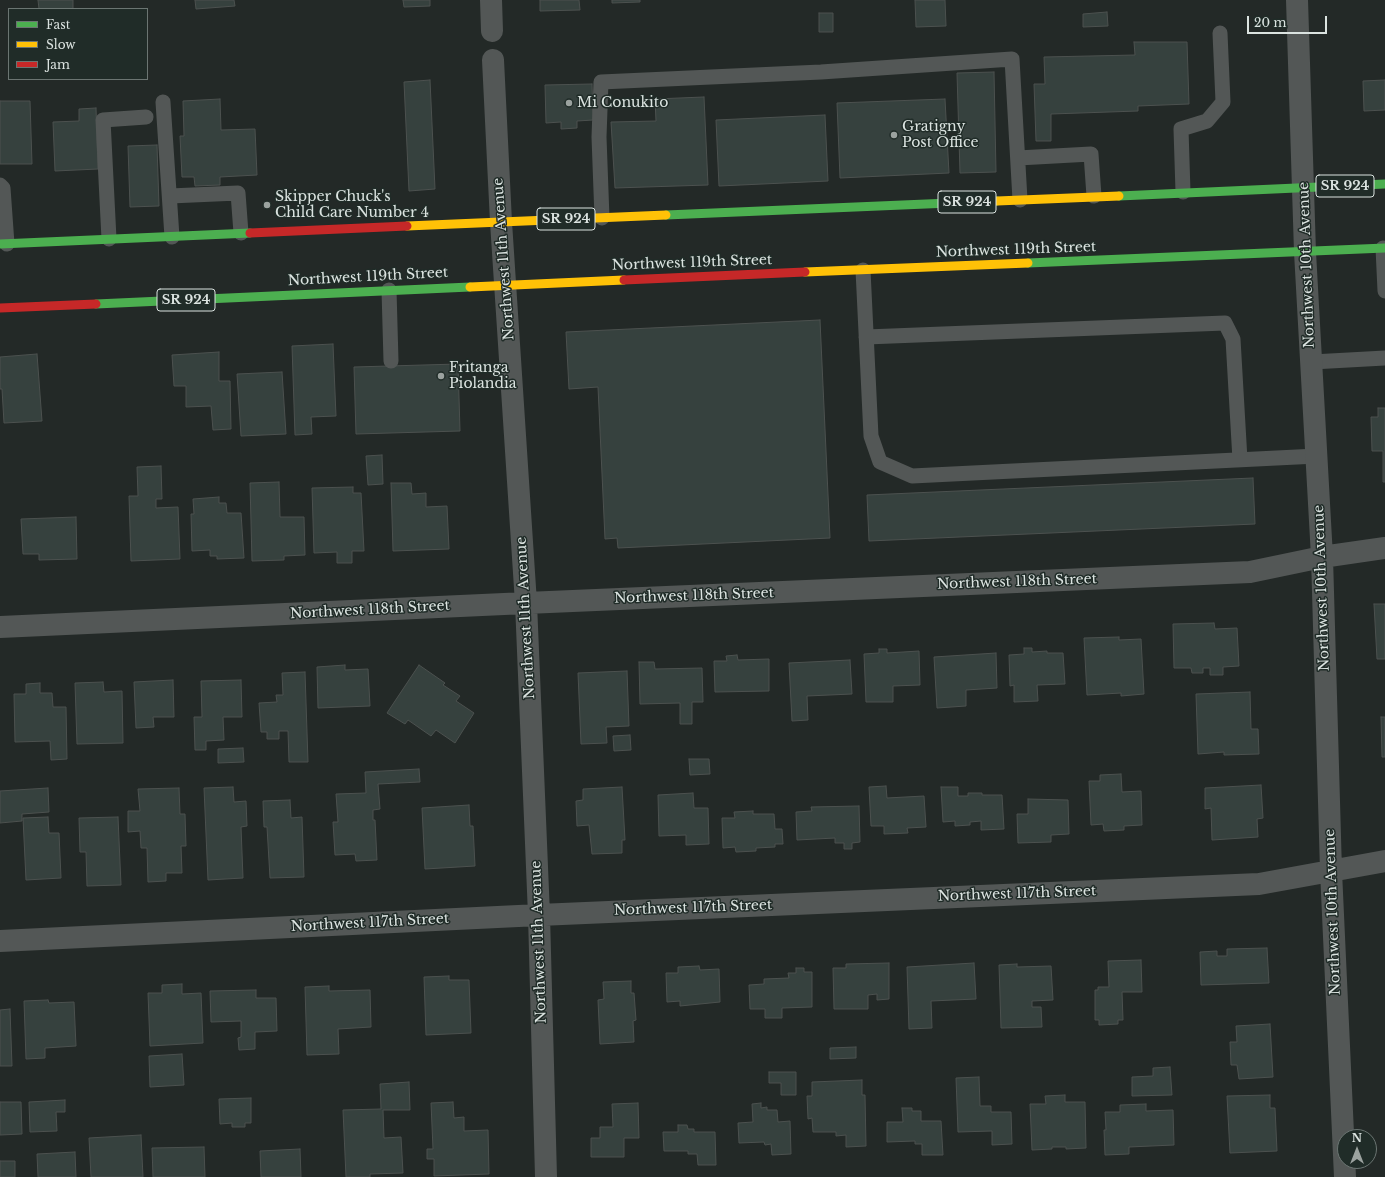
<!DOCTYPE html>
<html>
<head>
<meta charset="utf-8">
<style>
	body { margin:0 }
	#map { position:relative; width:1385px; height:1177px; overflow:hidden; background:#232927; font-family:"Libre Baskerville",serif }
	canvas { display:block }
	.legend { position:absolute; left:8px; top:8px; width:140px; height:72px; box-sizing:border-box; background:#202c28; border:1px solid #6b7572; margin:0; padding:5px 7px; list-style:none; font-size:12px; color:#dbe3e0 }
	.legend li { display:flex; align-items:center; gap:8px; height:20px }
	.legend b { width:20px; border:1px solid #6b7572 }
	.north { position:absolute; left:1337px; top:1129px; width:40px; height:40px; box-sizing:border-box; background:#202c28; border:1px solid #6b7572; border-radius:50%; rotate:0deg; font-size:11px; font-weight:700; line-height:16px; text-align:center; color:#dbe3e0 }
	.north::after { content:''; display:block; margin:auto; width:14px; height:18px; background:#9ba29f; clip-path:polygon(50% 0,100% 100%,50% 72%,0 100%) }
	.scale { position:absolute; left:1247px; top:16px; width:80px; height:18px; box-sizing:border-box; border:2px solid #dbe3e0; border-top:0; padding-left:5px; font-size:12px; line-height:14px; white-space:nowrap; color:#dbe3e0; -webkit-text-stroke:3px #202c28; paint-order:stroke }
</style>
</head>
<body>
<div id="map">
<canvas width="1385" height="1177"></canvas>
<ul class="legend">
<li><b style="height:5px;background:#4caf50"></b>Fast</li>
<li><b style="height:5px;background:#ffc107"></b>Slow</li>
<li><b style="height:5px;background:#c62828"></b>Jam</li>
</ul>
<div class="north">N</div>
<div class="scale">20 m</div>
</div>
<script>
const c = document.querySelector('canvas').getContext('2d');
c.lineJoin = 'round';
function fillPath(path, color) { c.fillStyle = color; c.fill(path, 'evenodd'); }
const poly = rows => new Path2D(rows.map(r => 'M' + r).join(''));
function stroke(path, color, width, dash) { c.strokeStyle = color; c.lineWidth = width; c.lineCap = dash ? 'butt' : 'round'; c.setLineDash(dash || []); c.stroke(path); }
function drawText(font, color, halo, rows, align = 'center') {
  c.font = font + ' "Libre Baskerville",serif'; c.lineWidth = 3; c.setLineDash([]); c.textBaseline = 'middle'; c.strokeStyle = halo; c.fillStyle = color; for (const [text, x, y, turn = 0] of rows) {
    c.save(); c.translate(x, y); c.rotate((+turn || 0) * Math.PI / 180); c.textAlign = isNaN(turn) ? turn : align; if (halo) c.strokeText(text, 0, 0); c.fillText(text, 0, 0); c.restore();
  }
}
const building = poly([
	[38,0,73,0,73,9,39,9,38,0],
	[195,0,234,0,235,6,196,9,195,0],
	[403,0,430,0,430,6,404,7,403,0],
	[540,0,579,0,580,10,540,11,540,0],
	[612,0,640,0,640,2,612,3,612,0],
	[915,0,945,0,946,26,916,27,915,0],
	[1107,12,1108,26,1083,27,1083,14,1107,12],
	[819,13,833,13,833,32,819,32,819,13],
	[1134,42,1187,42,1189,104,1138,106,1138,111,1051,114,1051,141,1036,141,1034,84,1045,84,1044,57,1135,55,1134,42],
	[994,72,996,172,960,173,957,73,994,72],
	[430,80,435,189,409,191,404,82,430,80],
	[1385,80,1385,110,1364,111,1363,81,1385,80],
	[592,84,593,120,577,121,577,128,561,129,561,122,546,123,545,85,592,84],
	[704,97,708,185,615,188,611,122,656,121,655,99,704,97],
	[220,99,221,130,255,129,257,175,220,177,220,185,195,186,194,177,182,177,180,136,184,136,183,101,220,99],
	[945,99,949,173,840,178,837,103,945,99],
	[0,101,30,101,32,164,0,164,0,101],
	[96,108,98,169,55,171,53,122,79,121,79,109,96,108],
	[825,115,828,181,719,186,716,120,825,115],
	[157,145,159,206,130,207,128,146,157,145],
	[820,320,830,538,618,548,617,538,605,539,598,387,569,389,566,332,820,320],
	[333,344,336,416,311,417,312,434,295,435,292,346,333,344],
	[219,352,219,381,230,381,231,429,213,430,211,406,186,407,186,386,174,386,172,355,219,352],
	[37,354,42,421,4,423,2,389,0,389,0,357,37,354],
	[458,364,460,431,356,434,354,367,458,364],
	[282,372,286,434,241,436,237,374,282,372],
	[1378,408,1385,408,1385,482,1383,482,1383,451,1372,451,1371,417,1378,417,1378,408],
	[382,455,383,484,368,485,366,456,382,455],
	[161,466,162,499,156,499,156,508,178,507,180,559,131,561,129,496,138,496,137,467,161,466],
	[1253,478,1255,524,869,541,867,495,1253,478],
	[279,482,280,517,304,517,305,555,284,556,284,560,252,561,250,483,279,482],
	[391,483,411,483,412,494,426,493,426,507,447,506,449,549,393,551,391,483],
	[353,487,353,493,361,493,364,551,352,551,352,563,337,563,337,552,314,553,312,488,353,487],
	[219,497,219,503,226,503,227,513,241,513,244,558,217,559,217,556,210,556,210,550,192,551,191,514,194,514,193,499,219,497],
	[76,517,77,559,39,560,39,554,23,554,21,519,76,517],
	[1374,604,1385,604,1385,659,1377,659,1374,604],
	[1214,623,1215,629,1237,628,1239,666,1223,667,1223,675,1210,675,1210,668,1203,668,1203,673,1192,673,1191,668,1174,668,1173,624,1214,623],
	[1119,637,1119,640,1141,639,1144,694,1121,696,1121,693,1087,695,1084,638,1119,637],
	[1024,648,1032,648,1032,652,1047,651,1047,653,1063,653,1065,684,1037,685,1038,701,1014,702,1014,685,1010,686,1009,655,1024,654,1024,648],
	[879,649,887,649,887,653,919,651,920,685,893,686,893,702,866,702,864,654,879,653,879,649],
	[996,653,997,688,966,690,966,706,937,708,934,657,996,653],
	[737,655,738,660,769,659,769,691,715,692,714,661,727,661,726,656,737,655],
	[850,660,852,694,807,696,808,720,792,721,789,663,850,660],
	[639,662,654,662,655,669,702,668,703,702,692,702,692,724,680,724,680,703,640,704,639,662],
	[345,665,345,670,368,669,370,706,318,708,317,667,345,665],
	[419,665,445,683,443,685,460,696,456,701,474,713,455,743,436,730,431,736,408,720,405,724,387,713,419,665],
	[627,671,629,726,606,727,607,743,581,744,578,673,627,671],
	[305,672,308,762,289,762,288,731,279,731,279,739,267,739,267,732,261,732,259,703,277,702,276,695,283,695,282,673,305,672],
	[173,680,174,717,153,717,154,727,136,728,134,682,173,680],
	[241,680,242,717,223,717,224,740,206,741,206,750,195,750,194,717,202,717,201,681,241,680],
	[103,682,104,692,122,691,123,743,77,744,75,683,103,682],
	[40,683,40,693,52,693,53,707,66,707,67,759,51,760,50,741,15,742,14,694,26,694,26,684,40,683],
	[1250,692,1251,729,1258,729,1259,754,1224,755,1224,752,1198,754,1196,694,1250,692],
	[1381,717,1385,717,1385,757,1382,757,1381,717],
	[630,735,631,750,614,751,613,736,630,735],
	[243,748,244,762,218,763,218,749,243,748],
	[689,759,709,759,710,774,690,775,689,759],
	[419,769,420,782,378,784,380,809,373,810,373,820,375,820,377,860,356,861,355,854,335,855,333,822,338,822,336,794,366,793,365,772,419,769],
	[1121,774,1122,792,1141,791,1142,825,1124,826,1124,830,1104,831,1103,824,1091,825,1089,781,1100,781,1100,775,1121,774],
	[1261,785,1263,818,1257,819,1258,837,1212,840,1211,808,1205,809,1205,788,1261,785],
	[886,786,887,798,924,796,926,827,907,828,908,833,884,834,884,826,871,826,869,787,886,786],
	[233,787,234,802,246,801,247,826,241,827,243,878,208,880,204,788,233,787],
	[622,787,625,840,622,840,622,853,592,854,589,825,577,826,576,801,583,800,583,789,622,787],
	[941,787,958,787,958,796,968,796,968,793,982,793,982,795,1002,795,1004,829,981,830,981,821,970,822,970,825,955,826,955,821,943,822,941,787],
	[48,788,49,812,22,814,22,821,0,823,0,791,48,788],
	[179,788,180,814,185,814,186,846,181,846,182,873,166,873,166,881,148,882,147,848,141,848,140,831,128,832,128,811,140,811,138,789,179,788],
	[693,793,694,808,708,808,709,844,686,845,686,835,659,836,658,795,693,793],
	[1028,799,1068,800,1069,834,1051,835,1051,842,1018,843,1017,814,1028,814,1028,799],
	[290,800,291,818,302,817,304,877,270,878,267,827,264,827,263,801,290,800],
	[469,805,470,826,473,826,475,866,425,869,422,808,469,805],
	[859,806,860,842,852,843,852,849,844,849,844,843,835,843,835,838,797,840,796,812,812,811,811,807,859,806],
	[753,811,753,814,774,814,775,829,782,829,783,844,775,844,775,847,756,848,756,851,736,852,735,847,723,848,722,818,735,818,734,812,753,811],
	[48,817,49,833,59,833,61,878,26,880,23,818,48,817],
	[118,817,121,885,87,886,86,852,80,852,79,818,118,817],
	[1267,948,1269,983,1201,985,1200,952,1217,951,1217,956,1227,956,1227,949,1267,948],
	[1141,960,1142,992,1122,992,1123,1020,1118,1020,1118,1024,1099,1025,1099,1020,1095,1020,1095,990,1098,990,1098,987,1109,987,1108,961,1141,960],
	[889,963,889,999,877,1000,877,994,868,995,868,1009,834,1009,833,968,846,968,846,964,889,963],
	[974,963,976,999,931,1001,932,1028,909,1029,907,967,974,963],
	[1017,964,1017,967,1051,966,1053,1000,1032,1001,1032,1007,1041,1007,1042,1027,1001,1028,999,965,1017,964],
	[699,966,700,970,719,969,720,1002,680,1006,680,1001,667,1002,666,973,678,973,678,967,699,966],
	[796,968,804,968,804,972,812,972,812,1007,782,1008,782,1018,765,1018,765,1009,750,1009,749,985,764,984,764,979,789,978,788,973,796,973,796,968],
	[449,976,449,980,469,980,471,1033,426,1035,424,977,449,976],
	[631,981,631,993,634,993,636,1020,633,1021,634,1042,600,1044,598,1000,604,999,603,982,631,981],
	[182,984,182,994,201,993,203,1043,150,1046,148,993,162,993,162,985,182,984],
	[329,986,329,991,370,990,371,1027,338,1029,339,1054,307,1055,305,987,329,986],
	[256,990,256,998,276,998,277,1031,255,1032,255,1049,239,1050,238,1038,241,1037,241,1021,211,1022,210,991,256,990],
	[48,1000,49,1003,74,1002,76,1046,45,1048,45,1058,26,1059,24,1001,48,1000],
	[10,1009,12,1066,0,1066,0,1010,10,1009],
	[1270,1024,1273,1077,1239,1079,1237,1065,1231,1065,1230,1042,1237,1042,1236,1026,1270,1024],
	[856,1047,856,1058,830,1059,830,1048,856,1047],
	[182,1054,184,1085,150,1087,149,1056,182,1054],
	[1170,1067,1172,1095,1132,1096,1132,1077,1153,1076,1153,1068,1170,1067],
	[769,1072,796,1072,796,1095,781,1095,781,1083,769,1083,769,1072],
	[979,1077,980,1106,991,1106,991,1112,1011,1112,1012,1144,992,1145,992,1131,958,1132,956,1078,979,1077],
	[862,1080,862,1095,865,1095,866,1146,846,1147,846,1135,836,1136,836,1132,813,1132,812,1118,808,1119,807,1096,812,1096,812,1082,862,1080],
	[409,1082,410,1110,383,1110,384,1138,401,1137,403,1173,370,1174,370,1177,346,1177,343,1110,381,1109,380,1084,409,1082],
	[1065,1095,1065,1102,1085,1102,1086,1148,1066,1149,1066,1147,1052,1147,1052,1149,1032,1150,1030,1104,1046,1104,1045,1096,1065,1095],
	[1270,1095,1270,1108,1275,1108,1277,1151,1230,1153,1227,1096,1270,1095],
	[251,1098,251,1123,245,1123,245,1127,232,1127,232,1123,220,1124,219,1099,251,1098],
	[65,1100,65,1112,56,1112,57,1131,30,1132,29,1102,65,1100],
	[0,1102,21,1102,22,1134,0,1135,0,1102],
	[453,1102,454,1118,464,1117,464,1131,488,1130,489,1174,434,1176,434,1159,427,1159,427,1149,433,1149,431,1103,453,1102],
	[638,1103,639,1138,624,1138,624,1157,591,1157,591,1138,600,1138,600,1127,613,1127,612,1104,638,1103],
	[761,1103,761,1108,767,1107,767,1110,777,1110,778,1122,790,1121,791,1154,772,1155,771,1144,765,1145,764,1142,739,1143,738,1123,753,1122,752,1104,761,1103],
	[1146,1104,1146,1111,1173,1110,1174,1145,1129,1147,1129,1154,1105,1155,1104,1130,1106,1130,1105,1112,1120,1112,1120,1105,1146,1104],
	[902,1108,912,1108,912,1111,921,1111,921,1121,941,1121,943,1155,922,1155,922,1144,915,1144,915,1141,887,1142,887,1122,903,1122,902,1108],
	[678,1125,687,1125,688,1129,694,1129,694,1132,715,1132,716,1165,698,1165,697,1154,688,1154,688,1151,664,1151,663,1132,678,1132,678,1125],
	[141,1135,143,1177,91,1177,89,1138,141,1135],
	[204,1147,205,1177,153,1177,152,1148,204,1147],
	[300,1149,301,1177,261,1177,260,1151,300,1149],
	[75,1152,76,1177,38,1177,37,1154,75,1152],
	[0,1161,15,1161,15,1177,0,1177,0,1161]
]);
const lane = poly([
	[163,102,172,237],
	[1018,158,1091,154,1094,196],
	[0,185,3,188,7,244],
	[1183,192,1181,129,1207,121,1223,102,1220,33],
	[170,196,238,193,241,233],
	[602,218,599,137,601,82,821,72,1012,59,1020,200],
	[109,239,103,120,146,117],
	[1383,248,1385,291],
	[863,270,871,436,880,462,912,476,1317,456],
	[389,290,391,361],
	[866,337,1225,323,1233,339,1240,460],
	[1312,362,1385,358]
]);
const street = poly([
	[491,0,492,31],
	[1297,0,1305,252,1322,557,1331,871,1345,1177],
	[493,60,501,222,526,603,539,915,546,1177],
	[0,627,526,603,1250,572,1322,557,1385,548],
	[0,941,539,915,1259,884,1385,861]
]);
const fast = poly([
	[1119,196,1385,184],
	[666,215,997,201],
	[0,244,250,233],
	[1028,263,1385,248],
	[96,304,470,287]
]);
const slow = poly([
	[997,201,1119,196],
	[407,226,666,215],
	[805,272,1028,263],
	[470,287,624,280]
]);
const jam = poly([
	[250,233,407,226],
	[624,280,805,272],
	[0,308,96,304]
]);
const markers = [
	[569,103,4,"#9ba29f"],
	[894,135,4,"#9ba29f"],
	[267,205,4,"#9ba29f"],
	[441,376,4,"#9ba29f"]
];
const shields = [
	[1345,186,58],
	[967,202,58],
	[566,219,58],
	[186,300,58]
];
const shieldNames = [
	["SR 924",1345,186],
	["SR 924",967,202],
	["SR 924",566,219],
	["SR 924",186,300]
];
const poiNames = [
	["Mi Conukito",577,103],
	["Gratigny",902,127],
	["Post Office",902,143],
	["Skipper Chuck's",275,197],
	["Child Care Number 4",275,213],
	["Fritanga",449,368],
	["Piolandia",449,384]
];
const streetNames = [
	["Northwest 119th Street",1016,250,-2],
	["Northwest 11th Avenue",504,259,-94],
	["Northwest 119th Street",692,263,-2],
	["Northwest 10th Avenue",1307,265,-92],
	["Northwest 119th Street",368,277,-3],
	["Northwest 118th Street",1017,582,-2],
	["Northwest 10th Avenue",1322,588,-92],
	["Northwest 118th Street",694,596,-2],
	["Northwest 118th Street",370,610,-3],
	["Northwest 11th Avenue",526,618,-93],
	["Northwest 117th Street",1017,894,-2],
	["Northwest 117th Street",693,908,-2],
	["Northwest 10th Avenue",1333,912,-92],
	["Northwest 117th Street",370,923,-3],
	["Northwest 11th Avenue",539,942,-92]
];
fillPath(building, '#36413e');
stroke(building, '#4c514f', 1);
stroke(lane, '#535756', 15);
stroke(street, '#535756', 22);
stroke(fast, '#4caf50', 9);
stroke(slow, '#ffc107', 9);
stroke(jam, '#c62828', 9);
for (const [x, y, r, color] of markers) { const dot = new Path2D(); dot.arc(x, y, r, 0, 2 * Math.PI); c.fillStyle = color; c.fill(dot); stroke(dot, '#202c28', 1.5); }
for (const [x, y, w] of shields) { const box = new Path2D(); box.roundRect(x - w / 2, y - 11, w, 22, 3); c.fillStyle = '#202c28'; c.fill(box); stroke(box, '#dbe3e0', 1); }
drawText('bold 13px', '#dbe3e0', null, shieldNames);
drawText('14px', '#dbe3e0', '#202c28', poiNames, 'left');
drawText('14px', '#dbe3e0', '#202c28', streetNames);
</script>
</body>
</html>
